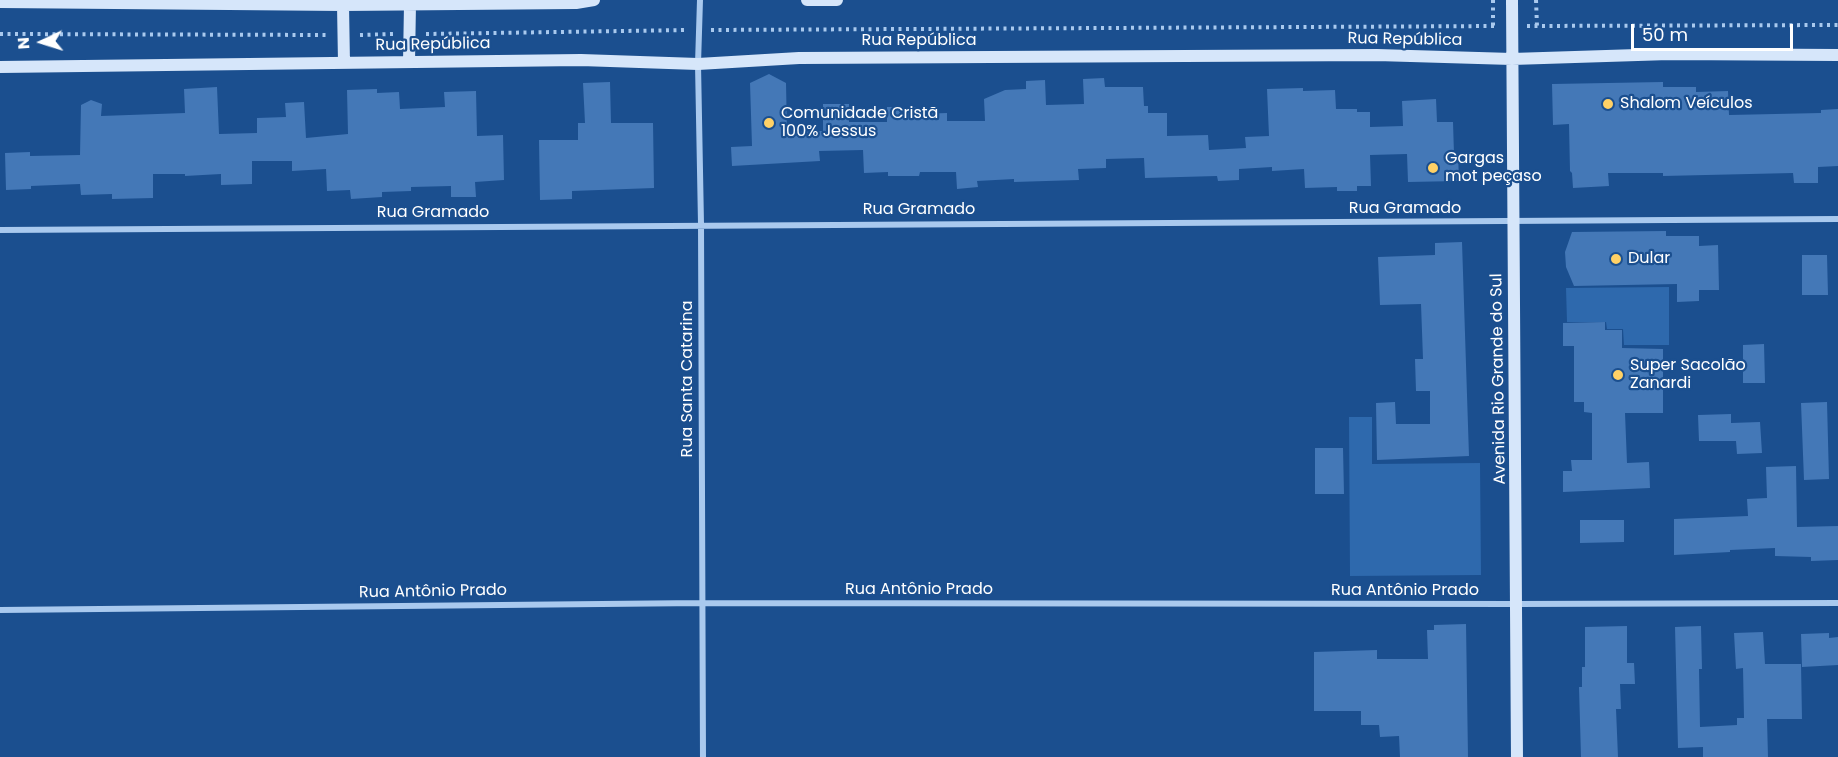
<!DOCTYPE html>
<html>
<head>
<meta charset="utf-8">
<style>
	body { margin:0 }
	#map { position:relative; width:1838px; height:757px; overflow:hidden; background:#1b4f8f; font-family:Poppins,sans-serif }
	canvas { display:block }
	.north { position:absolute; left:12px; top:12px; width:60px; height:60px; -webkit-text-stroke:4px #1b4f8f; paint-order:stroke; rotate:266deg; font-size:16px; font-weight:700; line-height:24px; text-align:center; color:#fff }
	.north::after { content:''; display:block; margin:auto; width:21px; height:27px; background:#fff; clip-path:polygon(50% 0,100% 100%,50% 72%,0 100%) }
	.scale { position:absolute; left:1631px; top:24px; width:162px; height:27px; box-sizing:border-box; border:3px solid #fff; border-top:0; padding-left:8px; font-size:18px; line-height:21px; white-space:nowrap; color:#fff; -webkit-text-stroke:4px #1b4f8f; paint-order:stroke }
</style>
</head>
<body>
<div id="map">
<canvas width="1838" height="757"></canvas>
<div class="north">N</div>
<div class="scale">50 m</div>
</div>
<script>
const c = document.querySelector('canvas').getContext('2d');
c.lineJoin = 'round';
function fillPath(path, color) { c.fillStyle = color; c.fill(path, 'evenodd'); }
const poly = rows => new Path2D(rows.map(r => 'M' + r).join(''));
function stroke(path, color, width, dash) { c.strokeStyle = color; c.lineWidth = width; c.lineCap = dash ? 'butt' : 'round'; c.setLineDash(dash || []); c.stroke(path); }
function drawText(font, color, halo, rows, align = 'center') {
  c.font = font + ' Poppins,sans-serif'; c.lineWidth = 4.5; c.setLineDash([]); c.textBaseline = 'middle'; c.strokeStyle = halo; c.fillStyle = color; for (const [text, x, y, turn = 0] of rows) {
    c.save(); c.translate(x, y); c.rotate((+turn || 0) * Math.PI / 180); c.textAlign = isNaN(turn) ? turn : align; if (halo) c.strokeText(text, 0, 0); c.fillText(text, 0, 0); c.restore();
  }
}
const green = poly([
	[1669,287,1669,345,1624,345,1623,329,1607,329,1606,322,1567,322,1566,288],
	[1349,417,1372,417,1372,464,1480,463,1481,575,1350,576]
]);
const building = poly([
	[769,74,786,83,787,132,823,131,823,104,849,104,849,122,887,122,887,107,918,107,919,114,947,113,947,121,985,121,984,99,1005,90,1026,89,1026,81,1045,80,1046,105,1084,104,1083,79,1104,78,1105,87,1143,87,1144,106,1148,106,1148,113,1167,113,1167,136,1208,135,1209,150,1246,148,1245,137,1269,136,1267,89,1303,88,1303,91,1335,90,1336,109,1357,109,1357,112,1370,112,1370,127,1403,126,1402,101,1436,99,1437,122,1453,122,1454,154,1458,153,1459,181,1408,182,1407,154,1370,155,1371,186,1357,186,1357,191,1337,191,1337,187,1305,188,1304,169,1272,171,1272,167,1239,169,1239,180,1218,181,1217,176,1145,178,1144,158,1106,159,1106,168,1078,169,1079,180,1014,182,1014,179,977,181,978,187,957,189,956,172,920,172,919,176,888,176,888,172,864,173,863,150,819,151,820,161,732,166,731,147,752,146,750,83],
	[610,82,611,123,653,123,654,188,572,191,572,199,540,200,539,140,578,140,578,123,585,123,583,83],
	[1663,82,1663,87,1696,87,1696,92,1728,91,1729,115,1821,113,1821,110,1838,109,1838,166,1818,167,1818,183,1794,183,1793,173,1663,176,1663,173,1608,173,1609,186,1573,188,1572,173,1570,171,1569,124,1553,125,1552,84],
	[217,87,219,134,257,133,257,118,286,117,285,103,304,102,306,138,348,134,347,90,377,89,377,93,399,92,400,109,445,107,444,92,476,91,477,136,503,135,504,180,475,182,476,197,451,197,451,186,411,187,411,191,382,192,382,197,351,199,350,190,327,191,326,169,292,171,292,161,252,161,252,184,221,185,221,174,185,176,185,174,153,174,153,198,112,199,112,194,81,195,80,184,31,186,31,189,6,190,5,153,30,152,30,156,80,155,81,105,91,100,102,104,101,116,185,113,184,89],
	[1666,231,1666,236,1699,236,1699,246,1718,245,1719,290,1699,290,1699,301,1677,302,1677,284,1574,286,1566,267,1565,252,1572,232],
	[1462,242,1469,456,1377,460,1376,403,1395,402,1396,424,1430,424,1430,391,1416,391,1415,359,1423,359,1421,304,1380,305,1378,257,1435,255,1435,243],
	[1802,255,1827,255,1828,295,1802,295],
	[1605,322,1605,330,1622,330,1622,348,1663,349,1663,413,1625,413,1627,463,1649,462,1650,488,1563,492,1563,471,1572,471,1571,460,1592,460,1592,413,1584,412,1584,402,1574,402,1574,346,1563,346,1563,323],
	[1764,344,1765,383,1743,383,1743,345],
	[1827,402,1829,479,1804,480,1801,403],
	[1731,414,1731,423,1760,422,1762,453,1737,454,1736,441,1699,441,1698,415],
	[1315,448,1343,448,1344,494,1315,494],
	[1796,466,1797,527,1838,526,1838,560,1811,561,1811,557,1775,556,1775,548,1730,550,1730,552,1674,555,1674,519,1748,516,1747,499,1767,498,1766,467],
	[1580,520,1624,520,1624,542,1580,543],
	[1466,624,1468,757,1400,757,1399,736,1380,737,1379,725,1361,725,1361,711,1314,711,1314,652,1377,650,1377,659,1428,659,1427,630,1434,630,1434,625],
	[1627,626,1627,663,1634,663,1635,684,1620,684,1621,709,1616,709,1618,757,1581,757,1579,687,1582,687,1582,667,1585,667,1585,627],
	[1701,626,1702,669,1699,669,1700,727,1737,725,1737,718,1744,718,1743,668,1736,669,1734,633,1763,632,1765,664,1801,664,1802,719,1767,719,1768,757,1703,757,1703,747,1678,748,1675,627],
	[1829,633,1829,638,1838,637,1838,665,1802,667,1801,634]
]);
const path = poly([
	[1493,0,1493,26],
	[1536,0,1537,26],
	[1527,26,1838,25],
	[711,30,1498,26],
	[0,34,328,35],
	[426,34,688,30],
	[360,35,394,34]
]);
const street = poly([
	[700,0,698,64,701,224,703,757],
	[0,230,1838,219],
	[0,610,702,603,1517,604,1838,603]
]);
const secondary = poly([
	[807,0,837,0],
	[1512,0,1517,757],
	[0,2,343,5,576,3,594,0],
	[343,5,344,63],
	[409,62,410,4],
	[0,67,581,60,698,64,799,58,1377,55,1512,59,1669,54,1838,55]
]);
const markers = [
	[1608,104,6,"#ffd166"],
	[769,123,6,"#ffd166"],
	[1433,168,6,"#ffd166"],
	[1616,259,6,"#ffd166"],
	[1618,375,6,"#ffd166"]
];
const streetNames = [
	["Rua República",1405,40,1],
	["Rua República",919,41],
	["Rua República",433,45,-1],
	["Rua Gramado",1405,209],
	["Rua Gramado",919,210],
	["Rua Gramado",433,213],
	["Rua Santa Catarina",688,379,-90],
	["Avenida Rio Grande do Sul",1499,379,-91],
	["Rua Antônio Prado",919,590],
	["Rua Antônio Prado",1405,591],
	["Rua Antônio Prado",433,592,-1]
];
const poiNames = [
	["Shalom Veículos",1620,104],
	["Comunidade Cristã",781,114],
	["100% Jessus",781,132],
	["Gargas",1445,159],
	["mot peçaso",1445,177],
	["Dular",1628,259],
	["Super Sacolão",1630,366],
	["Zanardi",1630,384]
];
fillPath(green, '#2e69ad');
fillPath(building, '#4478b7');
stroke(path, '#a9c9ee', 4, [3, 4.5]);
stroke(street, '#a9c9ee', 6);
stroke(secondary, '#d6e6fa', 12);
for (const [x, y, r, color] of markers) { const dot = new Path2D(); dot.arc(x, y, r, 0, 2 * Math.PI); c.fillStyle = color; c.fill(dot); stroke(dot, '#1b4f8f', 2); }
drawText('16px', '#fff', '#1b4f8f', streetNames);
drawText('16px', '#fff', '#1b4f8f', poiNames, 'left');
</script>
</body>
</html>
